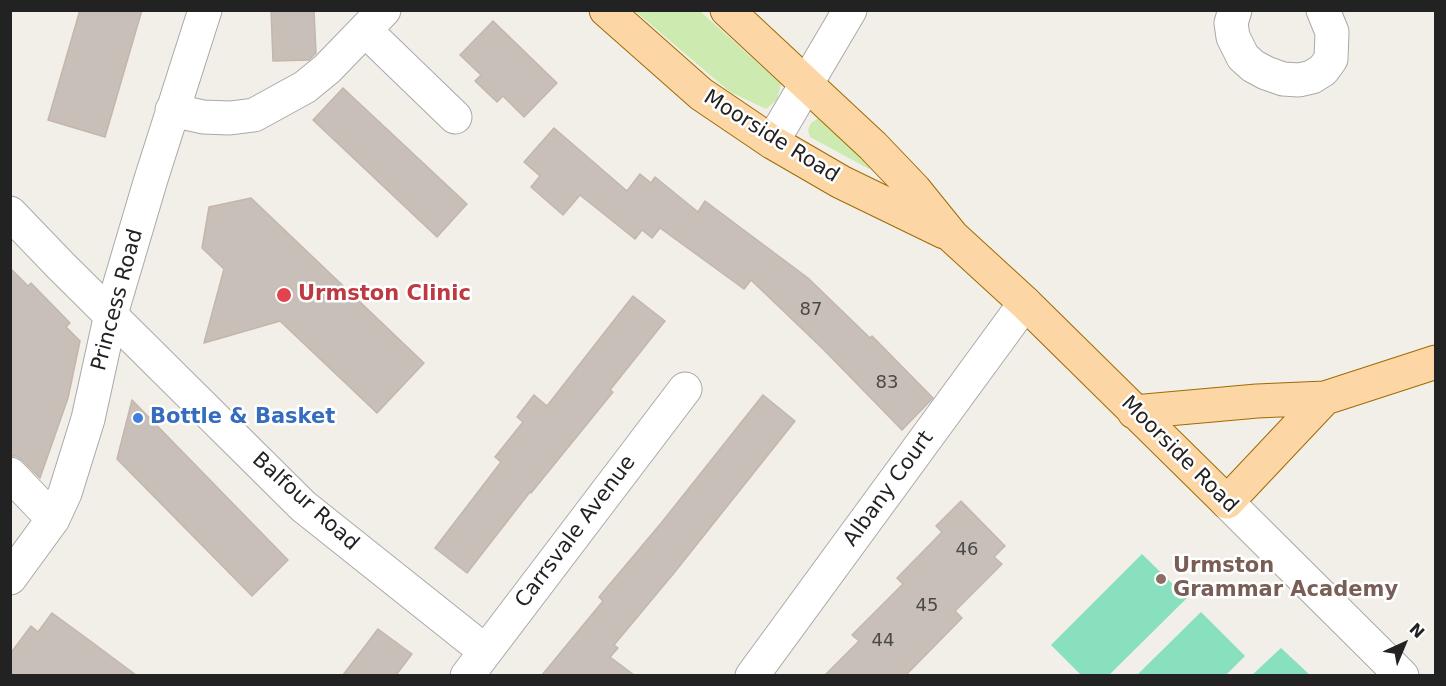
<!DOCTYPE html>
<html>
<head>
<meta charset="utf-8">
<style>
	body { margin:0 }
	#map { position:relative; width:1446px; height:686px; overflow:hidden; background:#f2efe9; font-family:"DejaVu Sans",sans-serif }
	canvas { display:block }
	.frame { position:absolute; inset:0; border:12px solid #222; pointer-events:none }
	.north { position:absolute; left:1374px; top:614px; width:60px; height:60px; -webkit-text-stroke:4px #fff; paint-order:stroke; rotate:44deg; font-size:16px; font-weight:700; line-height:24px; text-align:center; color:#222 }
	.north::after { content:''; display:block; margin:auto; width:21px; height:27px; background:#222; clip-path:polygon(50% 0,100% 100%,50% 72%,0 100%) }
</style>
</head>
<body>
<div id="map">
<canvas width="1446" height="686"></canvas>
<div class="frame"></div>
<div class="north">N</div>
</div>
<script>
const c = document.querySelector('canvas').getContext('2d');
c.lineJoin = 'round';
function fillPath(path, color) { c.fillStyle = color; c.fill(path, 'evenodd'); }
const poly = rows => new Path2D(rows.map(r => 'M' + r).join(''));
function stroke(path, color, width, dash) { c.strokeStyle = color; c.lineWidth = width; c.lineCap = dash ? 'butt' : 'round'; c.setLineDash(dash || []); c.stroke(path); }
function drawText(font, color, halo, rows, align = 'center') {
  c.font = font + ' "DejaVu Sans",sans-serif'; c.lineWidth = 5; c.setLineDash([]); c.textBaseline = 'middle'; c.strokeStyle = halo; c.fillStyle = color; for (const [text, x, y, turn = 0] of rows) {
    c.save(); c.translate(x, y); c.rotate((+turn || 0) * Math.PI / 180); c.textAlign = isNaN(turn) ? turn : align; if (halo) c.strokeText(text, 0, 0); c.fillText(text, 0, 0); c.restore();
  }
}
const grass = poly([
	[635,11,700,11,781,84,777,100,766,109,730,92],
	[823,118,874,163,869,169,810,137,808,130,811,123,817,119]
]);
const pitch = poly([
	[1142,554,1187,598,1109,675,1081,675,1051,645],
	[1201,612,1245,656,1226,675,1137,675],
	[1281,648,1310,675,1252,675]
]);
const building = poly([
	[80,10,142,10,105,137,48,120,80,10],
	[271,10,314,10,316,53,309,60,273,61,271,10],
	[493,21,557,83,524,117,503,96,497,102,475,81,481,75,460,55,493,21],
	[343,88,467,204,437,237,313,120,343,88],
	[554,128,627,191,640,174,651,183,655,177,698,212,705,201,808,278,870,338,872,336,933,398,902,430,823,349,751,280,744,289,660,228,652,238,642,230,635,239,580,195,563,215,531,187,540,176,524,162,554,128],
	[251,198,424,363,377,413,280,321,204,343,224,269,202,248,209,207,251,198],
	[10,268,28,286,31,283,70,323,66,327,80,341,68,398,40,478,23,461,16,456,10,456,10,268],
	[633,296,665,321,610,390,613,392,531,493,530,492,467,573,435,548,501,462,495,457,523,422,517,417,534,395,547,406,633,296],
	[763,395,795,421,674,573,614,645,618,648,610,657,634,675,542,675,603,601,599,597,662,522,763,395],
	[132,400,288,560,252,596,117,459,132,400],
	[961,501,1005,546,994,557,1002,564,955,611,962,618,906,675,825,675,859,641,852,635,903,584,897,578,942,532,936,526,961,501],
	[52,613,85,637,136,675,10,675,10,654,31,626,38,632,52,613],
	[378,629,412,654,396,675,343,675,378,629]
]);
const minor = poly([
	[1235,10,1231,23,1233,37,1243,57,1253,66,1266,73,1283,79,1299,80,1312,77,1323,70,1331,59,1332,32,1323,10],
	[365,30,455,117],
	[172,110,203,117,230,118,254,115,305,87,327,69,384,10],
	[772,142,850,10],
	[10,213,60,265,303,506,485,651],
	[10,474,53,519],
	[1227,502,1402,676],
	[10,578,53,519,65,493,88,419,111,314,151,179,205,10],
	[467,676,685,389],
	[752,676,1025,303]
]);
const major = poly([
	[606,10,701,94,772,142,841,182,944,232],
	[727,10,873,146,915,190,953,237,1025,303,1227,502,1325,398],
	[1134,412,1257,401,1325,398,1436,362]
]);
const markers = [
	[284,295,8,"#e0444e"],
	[138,418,6,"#3f7fe0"],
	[1161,579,6,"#8d6e63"]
];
const numberNames = [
	["87",811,310],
	["83",887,383],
	["46",967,550],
	["45",927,606],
	["44",883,641]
];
const streetNames = [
	["Moorside Road",771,137,32],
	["Princess Road",118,300,-75],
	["Moorside Road",1179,455,45],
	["Albany Court",889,489,-54],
	["Balfour Road",305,502,42],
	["Carrsvale Avenue",576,532,-53]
];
const healthNames = [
	["Urmston Clinic",298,295]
];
const shopNames = [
	["Bottle & Basket",150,418]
];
const educationNames = [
	["Urmston",1173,567],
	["Grammar Academy",1173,591]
];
fillPath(grass, '#cdebb0');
fillPath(pitch, '#88e0be');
fillPath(building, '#c7bfb8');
stroke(building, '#c4b6ab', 1.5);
stroke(minor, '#a9a9a9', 35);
stroke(major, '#a06b00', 35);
stroke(minor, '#fff', 33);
stroke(major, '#fcd6a4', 33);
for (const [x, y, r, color] of markers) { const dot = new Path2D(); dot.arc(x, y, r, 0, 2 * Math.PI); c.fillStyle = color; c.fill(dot); stroke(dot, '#fff', 2); }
drawText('18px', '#4b4948', null, numberNames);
drawText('21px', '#222', '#fff', streetNames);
drawText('bold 21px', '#be3a42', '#fff', healthNames, 'left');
drawText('bold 21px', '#366cbe', '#fff', shopNames, 'left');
drawText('bold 21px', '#785e54', '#fff', educationNames, 'left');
</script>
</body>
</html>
